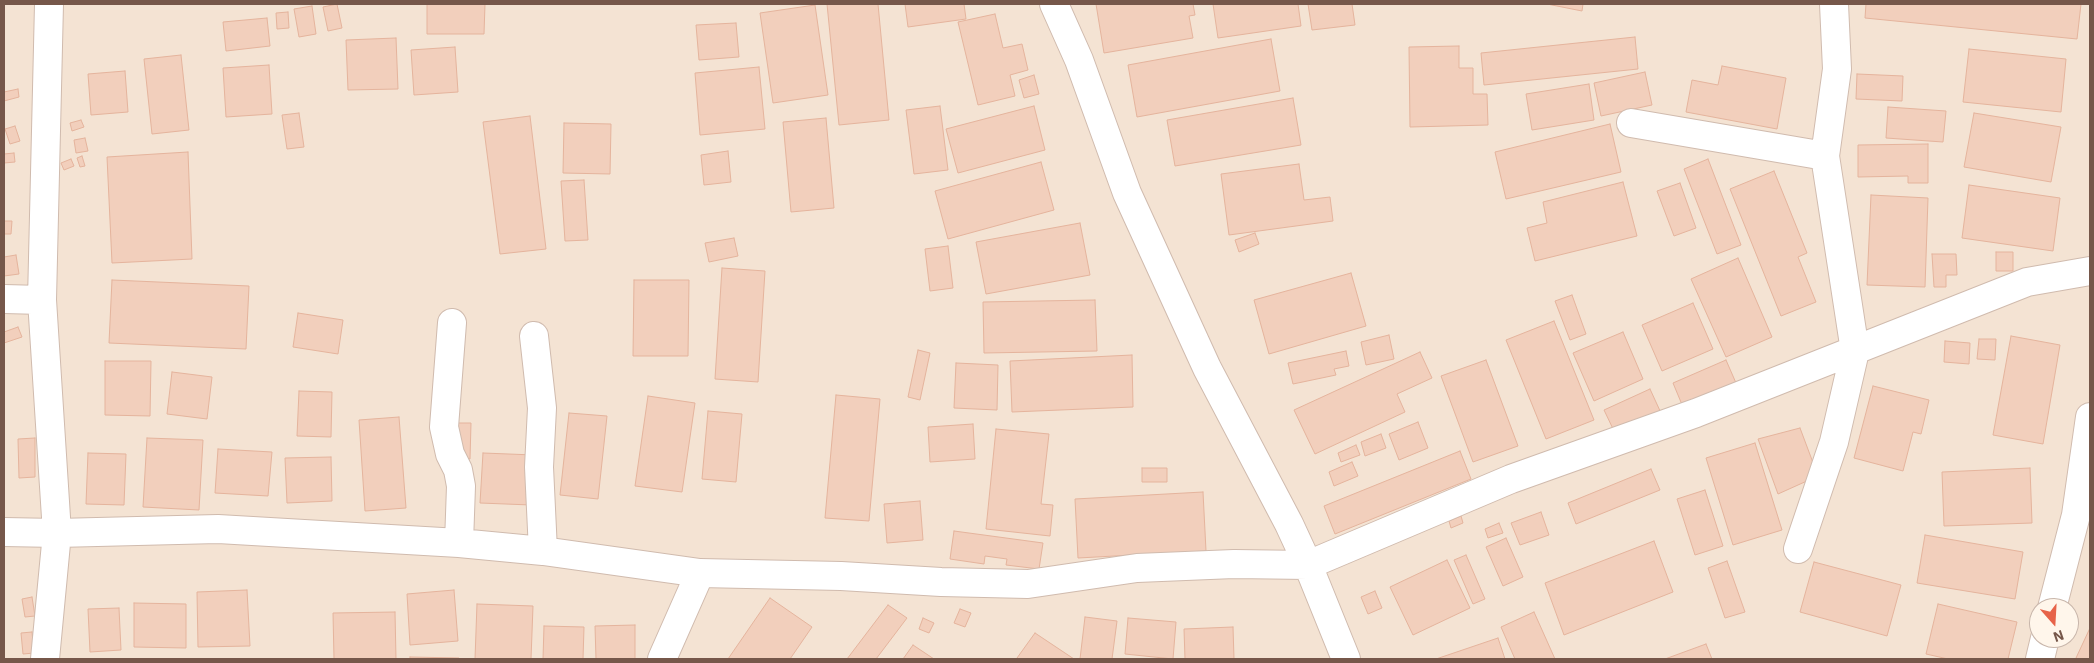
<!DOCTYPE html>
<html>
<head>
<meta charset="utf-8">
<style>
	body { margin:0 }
	#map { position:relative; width:2094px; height:663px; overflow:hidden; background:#fcf2e5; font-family:"IBM Plex Sans",sans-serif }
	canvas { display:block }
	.frame { position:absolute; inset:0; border:5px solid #76574a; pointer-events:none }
	.north { position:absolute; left:2029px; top:598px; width:50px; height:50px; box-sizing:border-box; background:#fff6eb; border:1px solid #c8b6ab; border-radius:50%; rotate:161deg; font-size:14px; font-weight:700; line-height:20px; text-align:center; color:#76574a }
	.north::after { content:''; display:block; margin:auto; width:18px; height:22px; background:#e76349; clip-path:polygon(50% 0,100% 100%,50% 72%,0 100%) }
</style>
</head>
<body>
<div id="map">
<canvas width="2094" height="663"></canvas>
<div class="frame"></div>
<div class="north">N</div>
</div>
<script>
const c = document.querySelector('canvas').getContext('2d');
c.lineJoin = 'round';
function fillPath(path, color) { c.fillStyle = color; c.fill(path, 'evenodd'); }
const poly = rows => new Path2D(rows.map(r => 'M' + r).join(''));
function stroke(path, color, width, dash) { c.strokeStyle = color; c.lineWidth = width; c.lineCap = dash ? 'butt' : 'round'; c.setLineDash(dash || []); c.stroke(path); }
const residential = poly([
	[4,4,2090,4,2090,659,4,659],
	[2039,608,2069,608,2069,638,2039,638]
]);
const building = poly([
	[337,4,342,28,328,31,323,7,337,4],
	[427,4,485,4,484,34,427,34,427,4],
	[827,4,878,4,889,120,839,125,827,4],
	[905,4,964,4,966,19,908,27,905,4],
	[1096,4,1193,4,1195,15,1189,16,1193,38,1104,53,1096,4],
	[1213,4,1298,4,1301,26,1218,38,1213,4],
	[1308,4,1352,4,1355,25,1312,30,1308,4],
	[1547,4,1583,4,1582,11,1547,4],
	[1866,4,2081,4,2077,39,1865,18,1866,4],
	[815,5,828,95,773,103,760,13,815,5],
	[312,6,316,34,299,37,294,9,312,6],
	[288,12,289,28,277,29,276,13,288,12],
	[995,14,1003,48,1022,44,1028,70,1010,75,1015,96,978,105,958,22,995,14],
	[267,18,270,46,226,51,223,22,267,18],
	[736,23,739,57,699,60,696,25,736,23],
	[1635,37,1638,69,1484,85,1481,53,1635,37],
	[396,38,398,89,348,90,346,40,396,38],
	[1271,39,1280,91,1137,117,1128,65,1271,39],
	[1459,46,1459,68,1473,68,1473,94,1487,94,1488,125,1410,127,1409,47,1459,46],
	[455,47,458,92,414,95,411,50,455,47],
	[1969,49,2066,59,2061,112,1963,102,1969,49],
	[181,55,189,130,152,134,144,59,181,55],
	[269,65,272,114,226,117,223,68,269,65],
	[1722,66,1786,78,1777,129,1686,112,1692,80,1718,85,1722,66],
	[759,67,765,129,700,135,695,73,759,67],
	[125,71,128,112,91,115,88,74,125,71],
	[1645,72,1652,105,1601,116,1594,83,1645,72],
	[1857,74,1903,76,1902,101,1856,99,1857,74],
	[1034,75,1039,94,1024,98,1019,80,1034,75],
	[1589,84,1594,120,1532,130,1526,94,1589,84],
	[18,89,19,97,4,101,4,92,18,89],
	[1293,98,1301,145,1175,166,1167,120,1293,98],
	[940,106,948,170,914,174,906,110,940,106],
	[1034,106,1045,150,958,173,946,129,1034,106],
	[1888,107,1946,111,1943,142,1886,138,1888,107],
	[299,113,304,147,287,149,282,115,299,113],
	[1974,113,2061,127,2051,182,1964,167,1974,113],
	[530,116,546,249,500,254,483,122,530,116],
	[826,118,834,208,791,212,783,122,826,118],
	[81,120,84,127,72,131,70,123,81,120],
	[564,123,611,124,610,174,563,173,564,123],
	[1610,124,1621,172,1506,199,1495,152,1610,124],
	[15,126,20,141,10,144,5,129,15,126],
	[85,138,88,151,76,153,74,140,85,138],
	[1928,144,1928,183,1908,183,1908,176,1858,177,1858,145,1928,144],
	[728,151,731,182,704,185,701,155,728,151],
	[188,152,192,259,112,263,107,157,188,152],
	[14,153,15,162,4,163,4,154,14,153],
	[82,156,85,166,80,167,77,158,82,156],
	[71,159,74,166,64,170,61,163,71,159],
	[1708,159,1741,245,1717,254,1684,169,1708,159],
	[1041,162,1054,210,948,239,935,191,1041,162],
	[1299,164,1304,200,1330,197,1333,221,1229,235,1221,174,1299,164],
	[1774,171,1807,253,1798,257,1816,302,1781,316,1730,189,1774,171],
	[584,180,588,240,565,241,561,181,584,180],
	[1623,182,1637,236,1535,261,1527,228,1547,223,1543,202,1623,182],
	[1680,183,1696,228,1674,236,1657,191,1680,183],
	[1969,185,2060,198,2053,251,1962,238,1969,185],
	[1871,195,1928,198,1925,287,1867,285,1871,195],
	[4,221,12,221,11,234,4,234,4,221],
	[1080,223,1090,275,986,294,976,242,1080,223],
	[1255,233,1259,244,1239,252,1235,240,1255,233],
	[734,238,738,256,709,262,705,243,734,238],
	[948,246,953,288,930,291,925,249,948,246],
	[1996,252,2013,252,2013,271,1996,271,1996,252],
	[1932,254,1956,254,1957,275,1946,275,1946,287,1934,287,1932,254],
	[16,255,19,274,4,276,4,257,16,255],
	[1738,258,1772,337,1726,357,1691,279,1738,258],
	[722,268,765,271,758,382,715,379,722,268],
	[1351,273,1366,326,1269,354,1254,300,1351,273],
	[112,280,249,286,246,349,109,343,112,280],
	[634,280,689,280,688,356,633,356,634,280],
	[1572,295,1586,334,1570,340,1555,301,1572,295],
	[1095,300,1097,351,984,353,983,302,1095,300],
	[1693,303,1713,349,1662,371,1642,325,1693,303],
	[298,313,343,320,338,354,293,347,298,313],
	[1554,321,1594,420,1546,439,1506,340,1554,321],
	[18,327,22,337,4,343,4,332,18,327],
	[1623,332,1643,379,1594,401,1573,353,1623,332],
	[1389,335,1394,359,1366,365,1361,342,1389,335],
	[2011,336,2060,345,2043,444,1993,435,2011,336],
	[1979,339,1996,339,1995,360,1977,359,1979,339],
	[1945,341,1970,343,1969,364,1944,362,1945,341],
	[918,350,930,353,920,400,908,397,918,350],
	[1346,351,1349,366,1334,369,1336,375,1293,384,1288,363,1346,351],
	[1420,352,1432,378,1397,394,1405,412,1315,454,1294,410,1420,352],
	[1132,355,1133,407,1012,412,1010,361,1132,355],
	[1486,360,1518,446,1473,462,1441,376,1486,360],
	[1726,360,1736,383,1683,407,1673,383,1726,360],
	[105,361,151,361,150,416,105,415,105,361],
	[956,363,998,365,997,410,954,408,956,363],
	[172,372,212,377,207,419,167,414,172,372],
	[1873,386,1929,400,1921,434,1913,432,1903,471,1854,458,1873,386],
	[1650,389,1661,413,1615,433,1604,410,1650,389],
	[299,391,332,392,331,437,297,436,299,391],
	[836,395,880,399,869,521,825,518,836,395],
	[648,396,695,403,682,492,635,486,648,396],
	[708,411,742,414,736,482,702,479,708,411],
	[569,413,607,416,598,499,560,495,569,413],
	[399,417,406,508,365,511,359,420,399,417],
	[1418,422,1428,448,1399,460,1389,434,1418,422],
	[457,423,471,423,470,459,455,458,457,423],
	[973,424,975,459,930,462,928,427,973,424],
	[1800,428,1818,476,1778,494,1758,439,1800,428],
	[996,429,1049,434,1041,504,1053,505,1050,536,986,529,996,429],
	[1381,434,1386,448,1365,456,1361,442,1381,434],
	[35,438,35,477,19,478,18,439,35,438],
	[147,438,203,440,199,510,143,507,147,438],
	[1755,443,1782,530,1733,545,1706,458,1755,443],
	[1356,445,1360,455,1341,462,1338,453,1356,445],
	[218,449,272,452,268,496,215,493,218,449],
	[1460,451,1471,479,1335,534,1324,506,1460,451],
	[88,453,126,454,124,505,86,504,88,453],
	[483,453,534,455,531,505,480,503,483,453],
	[331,457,332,501,287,503,285,458,331,457],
	[1352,462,1358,476,1334,486,1329,472,1352,462],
	[1142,468,1167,468,1167,482,1142,482,1142,468],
	[2030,468,2032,523,1944,526,1942,472,2030,468],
	[1651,469,1660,490,1576,524,1568,503,1651,469],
	[1705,490,1723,546,1695,555,1677,499,1705,490],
	[1203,492,1206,551,1078,558,1075,499,1203,492],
	[920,501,923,540,887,543,884,504,920,501],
	[1541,512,1549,535,1520,545,1511,523,1541,512],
	[1461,516,1463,523,1451,528,1449,521,1461,516],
	[1499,523,1503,533,1488,538,1485,529,1499,523],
	[954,531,1043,543,1039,569,1006,565,1007,559,985,556,984,564,950,559,954,531],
	[1925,535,2023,552,2015,599,1917,583,1925,535],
	[1506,538,1523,577,1503,586,1486,547,1506,538],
	[1654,541,1673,592,1564,635,1545,583,1654,541],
	[1466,555,1485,599,1473,604,1454,560,1466,555],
	[1447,560,1470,608,1413,635,1390,587,1447,560],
	[1727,561,1745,612,1725,618,1708,568,1727,561],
	[1814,562,1901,585,1887,636,1800,612,1814,562],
	[247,590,250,646,198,647,197,592,247,590],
	[454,590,458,641,410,645,407,594,454,590],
	[1375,591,1382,608,1368,614,1361,597,1375,591],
	[32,597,35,616,25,617,22,599,32,597],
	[770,598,812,627,790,659,728,659,770,598],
	[134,603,186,604,186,648,134,647,134,603],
	[477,604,533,606,531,659,475,659,477,604],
	[1938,604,2017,622,2008,659,1948,659,1926,654,1938,604],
	[888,605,907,618,876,659,847,659,888,605],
	[119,608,121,650,90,652,88,609,119,608],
	[960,609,971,613,965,627,954,623,960,609],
	[395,612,396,659,334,659,333,613,395,612],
	[1534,612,1555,659,1515,659,1501,627,1534,612],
	[1085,617,1117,621,1112,659,1080,659,1085,617],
	[923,618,934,623,929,633,919,629,923,618],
	[1128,618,1176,622,1173,659,1125,654,1128,618],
	[635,625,635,659,596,659,595,626,635,625],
	[544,626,584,627,583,659,543,659,544,626],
	[1233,627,1234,659,1185,659,1184,629,1233,627],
	[2090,628,2090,659,2079,659,2076,658,2090,628],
	[32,632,34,653,23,654,21,633,32,632],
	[1035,633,1074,659,1019,659,1017,658,1035,633],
	[1498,638,1505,659,1436,659,1498,638],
	[1706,644,1712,659,1665,659,1706,644],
	[913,645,934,659,903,659,913,645],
	[410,657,459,658,459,659,410,659,410,657]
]);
const minor = poly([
	[1054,4,1079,60,1127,193,1207,368,1289,524,1308,565,1346,659],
	[1631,123,1825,156],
	[4,299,42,300],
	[452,323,444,427,450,454,458,470,461,486,459,543],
	[534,336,542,408,539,467,543,551],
	[4,532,57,533,218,529,459,543,543,551,700,573,841,576,941,582,1028,584,1137,568,1234,564,1308,565,1511,479,1696,413,2027,282,2090,271],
	[1798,549,1834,442,1855,351,1825,156,1837,69,1834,4],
	[2052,608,2076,515,2090,417],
	[45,659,57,533,42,300,49,4],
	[662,659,700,573],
	[2040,659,2045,638]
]);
fillPath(residential, '#f4e3d3');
fillPath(building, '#f2cfbc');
stroke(building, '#e5b49d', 1);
stroke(minor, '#d0bbae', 30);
stroke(minor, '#fff', 28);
</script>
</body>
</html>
